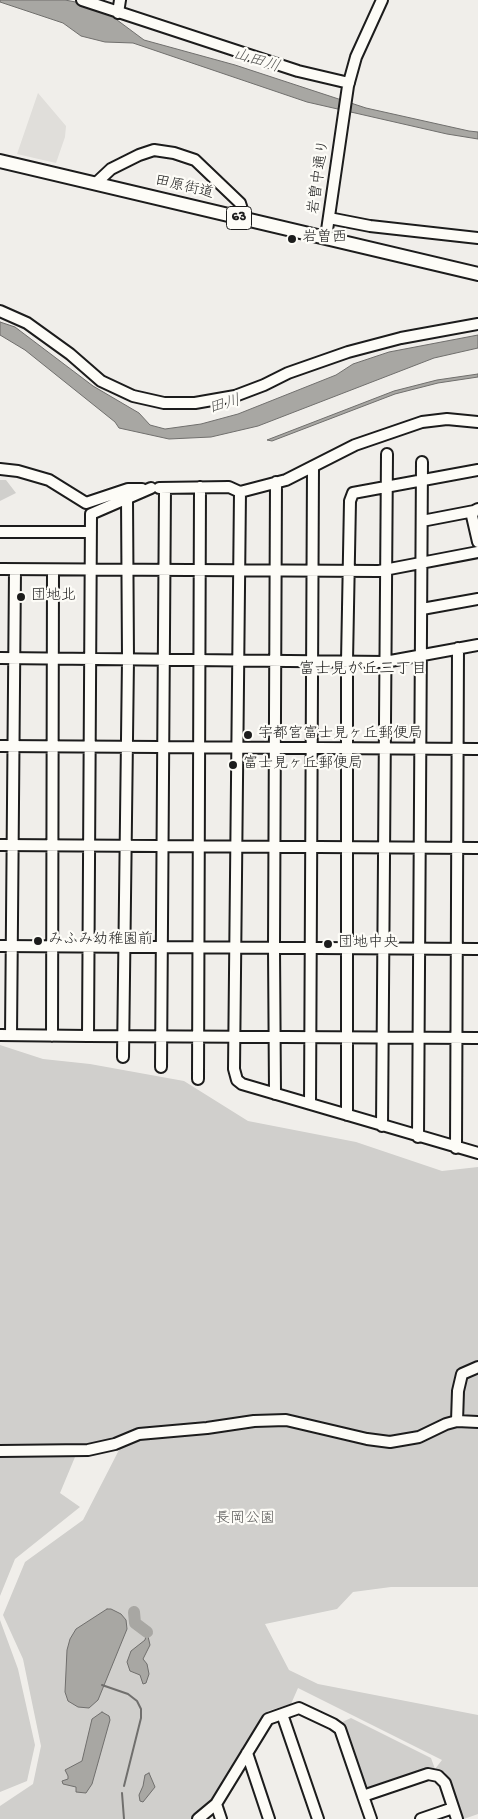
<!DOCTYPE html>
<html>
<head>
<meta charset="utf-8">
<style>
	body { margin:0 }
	canvas { display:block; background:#f0eeea }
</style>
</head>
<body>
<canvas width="478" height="1819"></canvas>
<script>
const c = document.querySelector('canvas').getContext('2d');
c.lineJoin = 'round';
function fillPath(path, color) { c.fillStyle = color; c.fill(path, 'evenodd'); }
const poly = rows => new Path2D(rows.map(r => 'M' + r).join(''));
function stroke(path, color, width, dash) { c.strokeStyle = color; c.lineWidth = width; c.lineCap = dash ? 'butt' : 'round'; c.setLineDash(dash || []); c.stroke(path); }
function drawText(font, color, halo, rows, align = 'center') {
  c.font = font + ' "Gochi Hand","Klee One",sans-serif'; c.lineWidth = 4.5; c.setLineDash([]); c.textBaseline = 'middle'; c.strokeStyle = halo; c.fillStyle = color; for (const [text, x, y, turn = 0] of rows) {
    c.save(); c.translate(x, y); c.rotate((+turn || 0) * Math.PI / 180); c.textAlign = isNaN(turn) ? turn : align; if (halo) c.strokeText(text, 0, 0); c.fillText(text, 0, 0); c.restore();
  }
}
const built = poly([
	[38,93,66,126,65,137,56,163,17,154]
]);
const green = poly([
	[0,480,6,480,16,493,0,501],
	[0,1045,43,1059,90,1064,184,1081,248,1121,356,1142,442,1171,478,1167,478,1587,391,1587,353,1592,337,1609,265,1624,289,1670,318,1684,478,1715,478,1814,464,1819,445,1772,436,1769,364,1793,340,1723,351,1718,431,1758,435,1769,442,1760,298,1688,291,1704,268,1711,211,1803,192,1819,0,1819,0,1806,33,1784,41,1746,23,1659,3,1615,25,1562,83,1520,121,1446,136,1440,75,1457,60,1493,80,1507,15,1559,0,1596],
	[0,1620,18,1669,35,1745,27,1781,0,1792]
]);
const water = poly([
	[0,0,65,0,81,3,109,14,144,40,235,65,366,108,469,131,478,132,478,139,447,134,307,102,133,43,105,42,81,36,63,23,0,2,0,0],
	[0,322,15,327,93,386,139,413,150,425,165,429,201,424,238,414,336,375,353,364,389,352,478,335,478,348,434,358,258,426,211,437,169,439,119,428,115,422,25,350,0,335,0,322],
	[478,374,478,377,438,383,395,394,272,441,267,440,394,391,437,380,478,374],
	[107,1609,111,1609,121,1614,126,1620,127,1629,98,1700,89,1708,78,1707,68,1701,65,1692,67,1650,70,1639,76,1629,107,1609],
	[147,1632,150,1645,143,1659,147,1664,149,1674,146,1683,143,1684,140,1675,130,1671,127,1662,131,1651,145,1640,147,1632],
	[102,1712,109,1716,110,1720,92,1784,86,1793,76,1792,76,1787,63,1784,62,1781,68,1779,68,1776,65,1770,82,1761,92,1719,102,1712],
	[149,1773,155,1787,143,1802,140,1801,139,1795,143,1786,145,1775,149,1773]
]);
const stream = poly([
	[102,1685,128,1694,137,1701,141,1709,141,1718,124,1786],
	[122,1793,124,1819]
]);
const river = poly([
	[134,1612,135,1623,147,1632]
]);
const minor = poly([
	[82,0,298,71,349,83],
	[118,13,120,0],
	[95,184,111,169,139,155,154,150,174,153,195,160,240,203,245,219],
	[329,218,370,226,478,238],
	[326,237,348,86,356,57,382,0],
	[0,311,27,323,70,354,101,381,133,396,164,403,195,403,235,396,264,385,288,373,348,352,401,338,478,324],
	[478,422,447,419,422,422,355,445,286,480,240,492,234,1069,237,1080,242,1084,478,1153],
	[0,469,18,471,49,480,86,503,128,489,142,489],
	[151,488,91,514,88,1036,478,1038],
	[159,488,229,487,240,492],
	[478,509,474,511,472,516,478,542],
	[422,521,474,511],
	[0,532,91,532],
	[0,569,379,571,478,552],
	[422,609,478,599],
	[0,658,385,662,478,645],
	[0,746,478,749],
	[0,845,478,848],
	[0,946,478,949],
	[0,1035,88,1036],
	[11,1035,15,570],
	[52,1036,53,570],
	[123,1057,128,659,127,498],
	[161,1067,165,488],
	[198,1079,200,487],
	[275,1094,274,948,276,482],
	[310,1104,313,467],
	[347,1115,347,661,350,501,353,493,478,470],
	[382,1126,387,454],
	[418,1137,422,462],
	[456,1148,458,648],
	[457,1421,458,1391,462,1374,478,1367],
	[0,1451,88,1450,115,1444,139,1434,207,1428,254,1421,286,1420,367,1439,390,1442,419,1437,446,1424,457,1421,478,1422],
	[282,1714,318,1819],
	[247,1753,269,1819],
	[363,1796,371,1819],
	[216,1804,221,1819],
	[198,1819,216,1804,268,1719,299,1708,333,1724,340,1729,363,1796,428,1774,438,1776,445,1783,457,1819],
	[421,1819,453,1808]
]);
const major = poly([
	[0,161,478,274]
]);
const markers = [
	[292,239,5,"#1c1c1c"],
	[21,597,5,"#1c1c1c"],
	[248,735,5,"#1c1c1c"],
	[233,765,5,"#1c1c1c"],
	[38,941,5,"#1c1c1c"],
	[328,944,5,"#1c1c1c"]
];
const shields = [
	[239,218,25]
];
const shieldNames = [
	["63",239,218]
];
const streetNames = [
	["岩曽中通り",320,177,-82],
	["田原街道",184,188,13]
];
const poiNames = [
	["岩曽西",302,239],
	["団地北",31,597],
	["宇都宮富士見ヶ丘郵便局",258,735],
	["富士見ヶ丘郵便局",243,765],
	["みふみ幼稚園前",48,941],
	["団地中央",338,944]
];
const parkNames = [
	["長岡公園",245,1520]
];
const waterNames = [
	["山田川",256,62,17],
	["田川",225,406,-16]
];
const neighbourhoodNames = [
	["富士見が丘三丁目",363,671]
];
fillPath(built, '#e0deda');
fillPath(green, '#d0cfcc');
fillPath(water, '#a8a7a3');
stroke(water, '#706f6d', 1);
stroke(stream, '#706f6d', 2);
stroke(river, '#a8a7a3', 12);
stroke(minor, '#1c1c1c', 14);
stroke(major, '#1c1c1c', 16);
stroke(minor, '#fdfcf7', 10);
stroke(major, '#fdfcf7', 12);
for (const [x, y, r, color] of markers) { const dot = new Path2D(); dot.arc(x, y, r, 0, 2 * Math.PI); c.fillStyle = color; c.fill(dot); stroke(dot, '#fdfcf7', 2); }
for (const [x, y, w] of shields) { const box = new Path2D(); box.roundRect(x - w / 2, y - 11.5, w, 23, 4); c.fillStyle = '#fdfcf7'; c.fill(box); stroke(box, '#1c1c1c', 1); }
drawText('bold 14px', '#1c1c1c', null, shieldNames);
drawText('15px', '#1c1c1c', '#fdfcf7', streetNames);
drawText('15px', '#1c1c1c', '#fdfcf7', poiNames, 'left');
drawText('15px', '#5b5b5a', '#fdfcf7', parkNames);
drawText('italic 16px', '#5b5b59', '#fdfcf7', waterNames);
drawText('16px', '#1c1c1c', '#fdfcf7', neighbourhoodNames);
</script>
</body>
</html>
